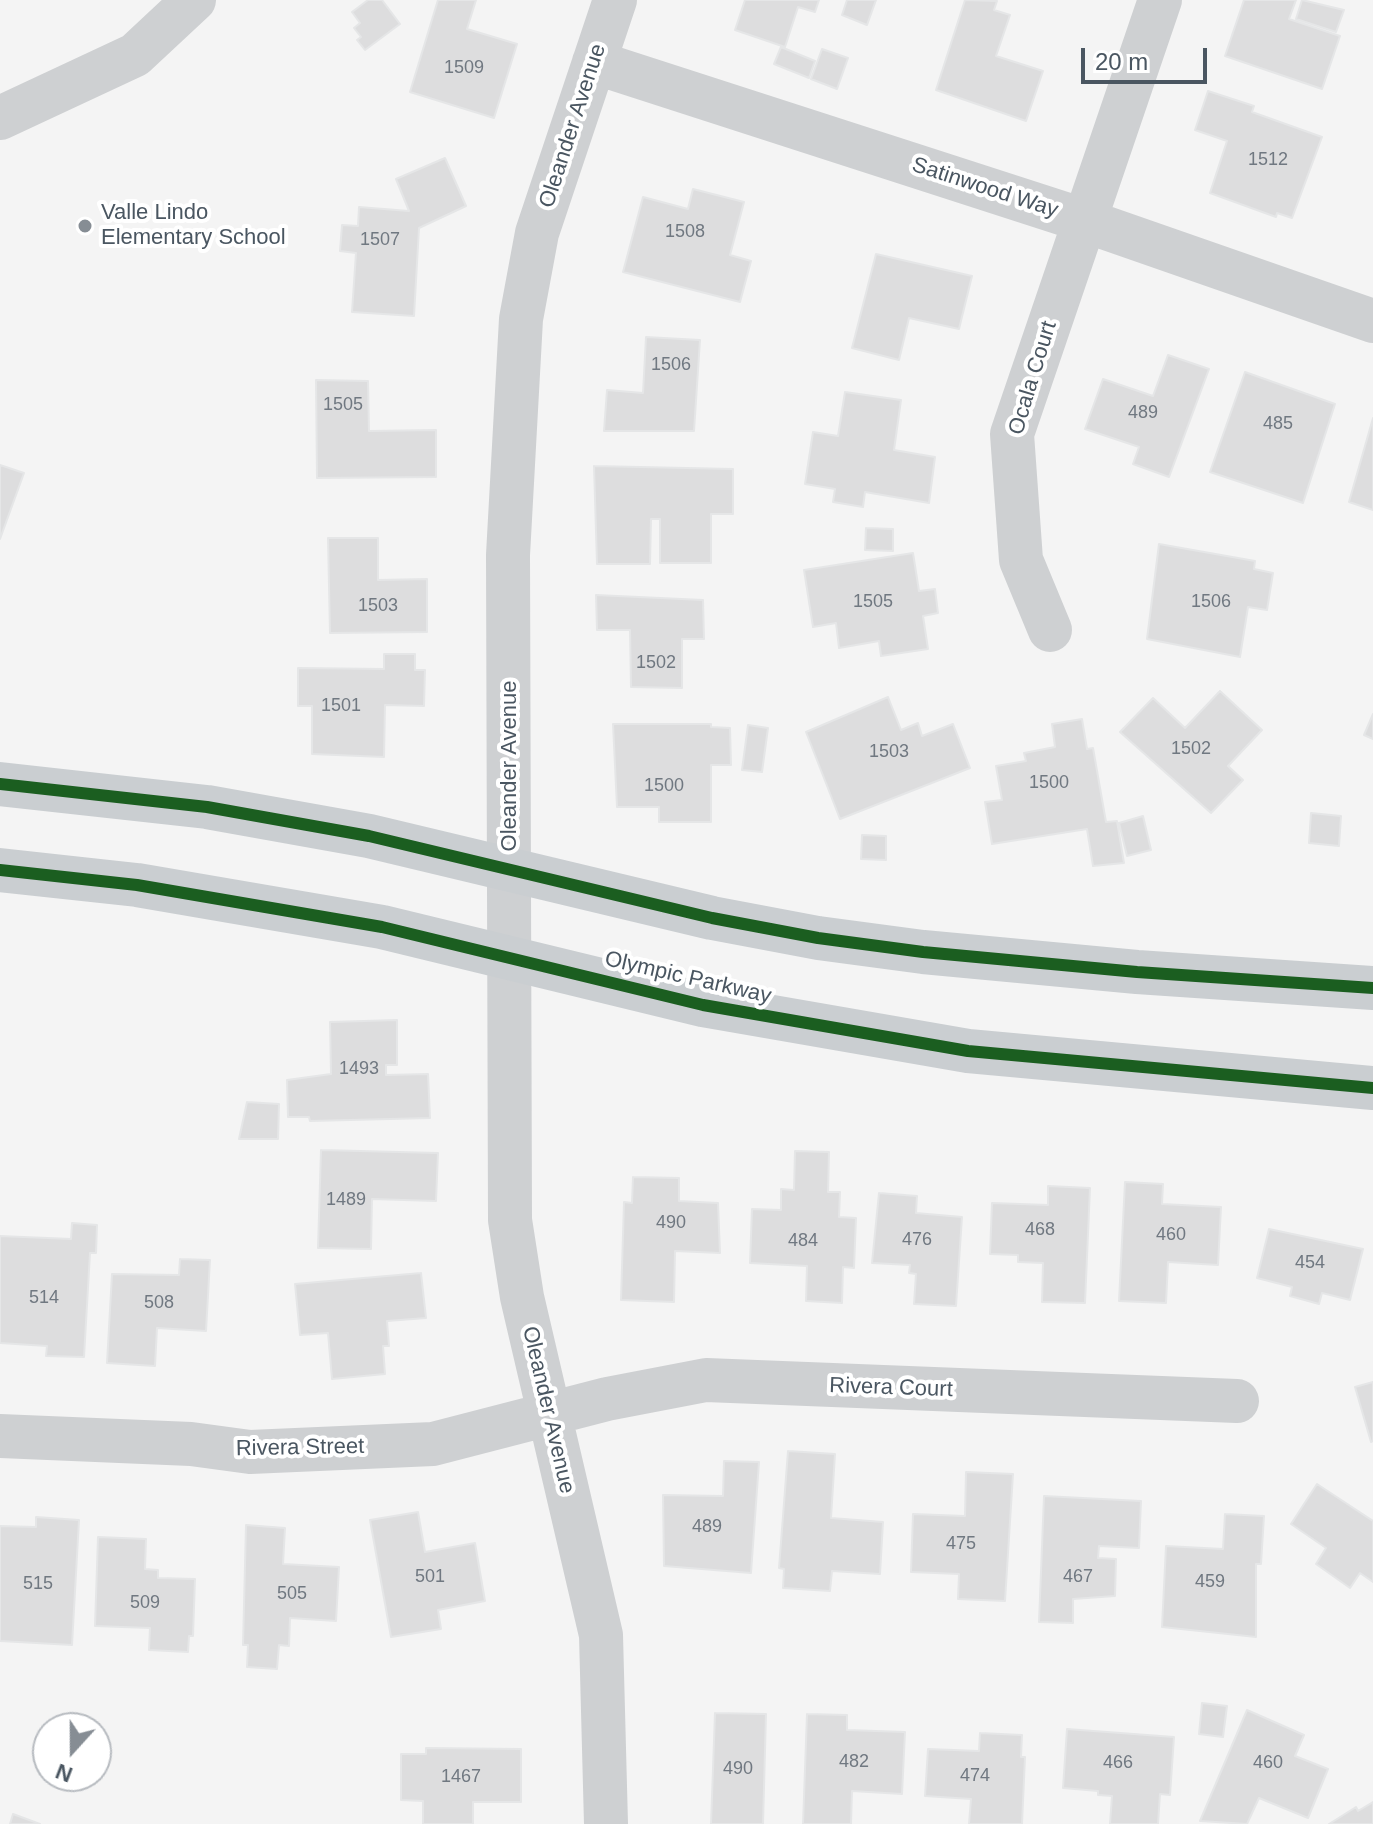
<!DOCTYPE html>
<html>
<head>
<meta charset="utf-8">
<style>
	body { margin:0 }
	#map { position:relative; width:1373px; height:1824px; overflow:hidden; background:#f4f4f4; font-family:Arial,sans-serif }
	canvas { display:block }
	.north { position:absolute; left:32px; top:1712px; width:80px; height:80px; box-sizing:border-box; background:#fff; border:2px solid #b7bbc0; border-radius:50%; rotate:201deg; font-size:22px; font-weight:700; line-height:32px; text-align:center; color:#4a5661 }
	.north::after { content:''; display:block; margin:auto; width:28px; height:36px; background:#868d94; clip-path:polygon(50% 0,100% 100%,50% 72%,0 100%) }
	.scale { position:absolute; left:1081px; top:48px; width:126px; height:36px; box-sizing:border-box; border:4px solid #4a5661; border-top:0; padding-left:10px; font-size:24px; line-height:28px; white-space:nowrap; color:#4a5661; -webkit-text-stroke:6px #fff; paint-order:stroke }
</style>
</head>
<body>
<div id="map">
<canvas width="1373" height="1824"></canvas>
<div class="north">N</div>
<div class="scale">20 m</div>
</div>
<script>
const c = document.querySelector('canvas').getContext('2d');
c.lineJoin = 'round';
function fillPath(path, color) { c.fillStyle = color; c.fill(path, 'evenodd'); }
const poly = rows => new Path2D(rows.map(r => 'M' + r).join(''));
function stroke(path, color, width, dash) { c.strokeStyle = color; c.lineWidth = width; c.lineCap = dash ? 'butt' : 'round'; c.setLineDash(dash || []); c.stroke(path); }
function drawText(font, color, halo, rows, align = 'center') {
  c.font = font + ' Arial,sans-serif'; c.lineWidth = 8; c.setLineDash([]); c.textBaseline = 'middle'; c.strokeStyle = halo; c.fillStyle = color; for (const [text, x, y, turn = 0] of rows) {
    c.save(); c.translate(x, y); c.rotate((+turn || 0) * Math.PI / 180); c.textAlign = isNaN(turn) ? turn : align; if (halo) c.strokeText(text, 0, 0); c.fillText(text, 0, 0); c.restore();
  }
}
const building = poly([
	[368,0,382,0,400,24,365,50,357,40,361,37,354,28,360,23,352,12,368,0],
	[438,0,476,0,467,29,517,44,494,118,410,92,438,0],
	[745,0,819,0,815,12,798,7,785,47,735,30,745,0],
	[847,0,876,0,867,25,842,15,847,0],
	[965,0,997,1,994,10,1010,15,996,56,1043,71,1026,121,936,90,965,0],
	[1244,0,1296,0,1289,19,1340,36,1322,89,1225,56,1244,0],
	[1302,0,1344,10,1336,32,1296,19,1302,0],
	[781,47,815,61,809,78,774,64,781,47],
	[822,49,848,58,837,89,811,79,822,49],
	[1208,91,1254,106,1252,112,1322,137,1292,218,1277,213,1276,217,1210,193,1227,141,1195,130,1208,91],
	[445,158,466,206,419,228,414,316,352,312,356,253,340,251,342,225,358,226,359,207,409,211,396,179,445,158],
	[693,189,744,202,730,255,751,261,740,302,623,272,643,197,688,209,693,189],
	[876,254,972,276,959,329,909,318,899,360,852,348,876,254],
	[646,337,700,340,694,431,604,431,607,390,643,393,646,337],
	[1168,355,1209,369,1169,477,1133,464,1139,447,1085,429,1103,379,1153,396,1168,355],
	[1245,372,1335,404,1303,503,1210,472,1245,372],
	[316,380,368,381,369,431,436,430,436,477,317,478,316,380],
	[845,392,901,400,894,450,935,457,929,503,865,492,863,507,833,502,835,489,805,484,813,432,838,436,845,392],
	[1373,418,1373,510,1349,502,1373,418],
	[0,465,24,473,0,539,0,465],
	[594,466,733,469,733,514,711,514,711,563,660,563,660,519,651,519,650,564,597,564,594,466],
	[866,528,893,529,893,551,865,550,866,528],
	[328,538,378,538,378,580,427,579,427,632,330,633,328,538],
	[1159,544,1255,561,1254,569,1273,573,1267,610,1248,607,1240,657,1147,639,1159,544],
	[913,553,919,591,935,589,938,613,923,616,928,649,881,656,879,641,839,648,836,623,813,627,804,570,913,553],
	[596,595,703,600,704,639,682,639,682,688,631,687,630,630,597,630,596,595],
	[384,654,415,654,415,670,425,670,424,706,385,705,384,757,312,754,312,706,298,706,298,668,384,669,384,654],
	[1220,691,1262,730,1228,766,1243,780,1211,813,1120,732,1153,698,1185,728,1220,691],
	[888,697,901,730,918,723,922,736,953,724,970,768,840,819,806,732,888,697],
	[1373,714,1373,739,1364,735,1373,714],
	[1082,719,1087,749,1093,748,1106,822,1117,821,1124,863,1093,866,1087,829,992,844,985,802,1002,800,996,766,1026,761,1024,753,1055,747,1052,724,1082,719],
	[613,724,711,724,711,727,730,728,731,765,711,765,711,822,659,822,659,807,617,807,613,724],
	[748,725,768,728,762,772,742,770,748,725],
	[1311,813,1341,816,1339,846,1309,843,1311,813],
	[1143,816,1151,850,1127,856,1119,823,1143,816],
	[862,835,886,836,886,860,861,859,862,835],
	[397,1020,397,1065,386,1065,386,1075,428,1074,430,1118,310,1121,309,1117,288,1117,287,1080,331,1074,330,1022,397,1020],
	[247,1102,279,1104,278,1139,239,1139,247,1102],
	[321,1150,438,1153,436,1201,372,1199,371,1249,318,1248,321,1150],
	[795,1151,829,1152,828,1192,840,1192,839,1217,856,1218,854,1268,843,1267,842,1303,806,1301,807,1266,750,1263,752,1209,781,1210,781,1189,794,1190,795,1151],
	[633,1177,679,1178,679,1201,718,1203,720,1253,675,1251,674,1302,621,1300,624,1202,632,1203,633,1177],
	[1125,1182,1163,1184,1162,1204,1221,1207,1218,1265,1168,1262,1166,1303,1119,1301,1125,1182],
	[1048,1186,1090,1188,1085,1303,1042,1302,1043,1263,1018,1262,1018,1255,990,1254,992,1203,1048,1205,1048,1186],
	[879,1193,917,1196,916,1213,962,1217,956,1306,914,1304,916,1274,909,1273,910,1265,872,1263,879,1193],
	[72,1223,97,1225,96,1253,90,1253,84,1357,46,1356,47,1346,0,1343,0,1236,71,1239,72,1223],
	[1269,1229,1363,1249,1350,1300,1322,1293,1319,1304,1290,1296,1292,1287,1257,1278,1269,1229],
	[180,1259,210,1260,206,1331,157,1328,155,1366,107,1363,112,1274,179,1275,180,1259],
	[421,1273,426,1318,387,1321,389,1346,383,1346,385,1374,332,1379,328,1333,300,1335,295,1284,421,1273],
	[1373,1382,1373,1441,1371,1442,1355,1387,1373,1382],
	[788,1451,835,1454,831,1518,883,1522,880,1574,832,1571,830,1591,783,1588,784,1569,779,1568,788,1451],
	[724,1461,759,1462,751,1573,664,1566,663,1495,723,1496,724,1461],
	[966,1472,1013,1474,1005,1601,958,1599,959,1574,911,1572,913,1514,965,1516,966,1472],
	[1317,1484,1373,1521,1373,1582,1360,1573,1350,1588,1316,1564,1326,1548,1291,1524,1317,1484],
	[1044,1496,1141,1501,1139,1548,1099,1546,1098,1558,1116,1559,1115,1596,1073,1599,1073,1623,1039,1622,1044,1496],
	[418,1512,425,1552,475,1543,485,1601,438,1610,441,1629,391,1637,370,1520,418,1512],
	[1225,1514,1264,1516,1261,1564,1256,1564,1256,1637,1162,1627,1166,1546,1223,1549,1225,1514],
	[36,1517,79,1520,72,1645,0,1641,0,1526,36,1527,36,1517],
	[246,1525,285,1528,283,1564,339,1567,336,1621,290,1618,289,1646,279,1645,277,1669,247,1667,248,1645,243,1645,246,1525],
	[98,1537,146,1539,145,1569,158,1570,158,1578,195,1579,193,1636,189,1636,188,1652,149,1650,150,1628,95,1626,98,1537],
	[1202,1703,1227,1706,1223,1737,1199,1734,1202,1703],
	[1247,1710,1304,1735,1295,1756,1328,1769,1308,1818,1259,1798,1247,1824,1200,1821,1247,1710],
	[715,1713,766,1714,763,1824,711,1824,715,1713],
	[807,1714,847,1715,847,1730,905,1732,902,1794,852,1791,851,1824,803,1824,807,1714],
	[1067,1729,1174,1737,1170,1795,1160,1794,1158,1824,1110,1824,1112,1796,1098,1795,1098,1791,1063,1788,1067,1729],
	[980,1733,1022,1735,1021,1757,1025,1757,1022,1824,969,1824,971,1799,925,1796,928,1749,979,1751,980,1733],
	[426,1748,521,1749,521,1802,473,1802,473,1824,423,1824,423,1801,401,1800,401,1754,426,1754,426,1748],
	[1373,1802,1373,1824,1329,1824,1356,1807,1358,1811,1373,1802],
	[13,1814,40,1824,10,1824,13,1814]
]);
const minor = poly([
	[594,62,1083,220,1373,321],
	[0,118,135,55,194,0],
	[1050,630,1021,560,1012,434,1160,0],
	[0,1436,191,1444,250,1452,433,1444,607,1399,706,1380,1237,1401],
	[606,1824,601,1635,522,1297,510,1220,508,555,521,319,537,233,615,0]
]);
const major = poly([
	[0,784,207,807,369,836,712,918,818,938,923,952,1137,972,1373,988],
	[0,870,137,885,382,927,703,1005,968,1051,1373,1088]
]);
const cycleway = poly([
	[0,784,207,807,369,836,712,918,818,938,923,952,1137,972,1373,988],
	[0,870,137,885,382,927,703,1005,968,1051,1373,1088]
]);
const markers = [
	[85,226,8,"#868d94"]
];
const numberNames = [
	["1509",464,68],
	["1512",1268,160],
	["1508",685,232],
	["1507",380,240],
	["1506",671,365],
	["1505",343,405],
	["489",1143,413],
	["485",1278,424],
	["1505",873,602],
	["1506",1211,602],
	["1503",378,606],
	["1502",656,663],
	["1501",341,706],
	["1502",1191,749],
	["1503",889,752],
	["1500",1049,783],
	["1500",664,786],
	["1493",359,1069],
	["1489",346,1200],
	["490",671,1223],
	["468",1040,1230],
	["460",1171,1235],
	["476",917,1240],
	["484",803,1241],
	["454",1310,1263],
	["514",44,1298],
	["508",159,1303],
	["489",707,1527],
	["475",961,1544],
	["501",430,1577],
	["467",1078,1577],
	["459",1210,1582],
	["515",38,1584],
	["505",292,1594],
	["509",145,1603],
	["482",854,1762],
	["466",1118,1763],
	["460",1268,1763],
	["490",738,1769],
	["474",975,1776],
	["1467",461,1777]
];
const streetNames = [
	["Oleander Avenue",573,126,-72],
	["Satinwood Way",985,188,18],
	["Ocala Court",1033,378,-73],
	["Oleander Avenue",510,766,-90],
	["Olympic Parkway",688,978,13],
	["Rivera Court",891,1388,2],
	["Oleander Avenue",548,1410,77],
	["Rivera Street",300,1448,-1]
];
const poiNames = [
	["Valle Lindo",101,213],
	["Elementary School",101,238]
];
fillPath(building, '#ddddde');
stroke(building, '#e5e6e7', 2);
stroke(minor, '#ced0d2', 44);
stroke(major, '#caced1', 44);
stroke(cycleway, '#1b5e20', 12);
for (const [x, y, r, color] of markers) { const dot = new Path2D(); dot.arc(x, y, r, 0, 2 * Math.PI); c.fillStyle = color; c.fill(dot); stroke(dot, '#fff', 3); }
drawText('18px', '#707881', null, numberNames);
drawText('22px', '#4a5661', '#fff', streetNames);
drawText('22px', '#4a5661', '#fff', poiNames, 'left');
</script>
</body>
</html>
